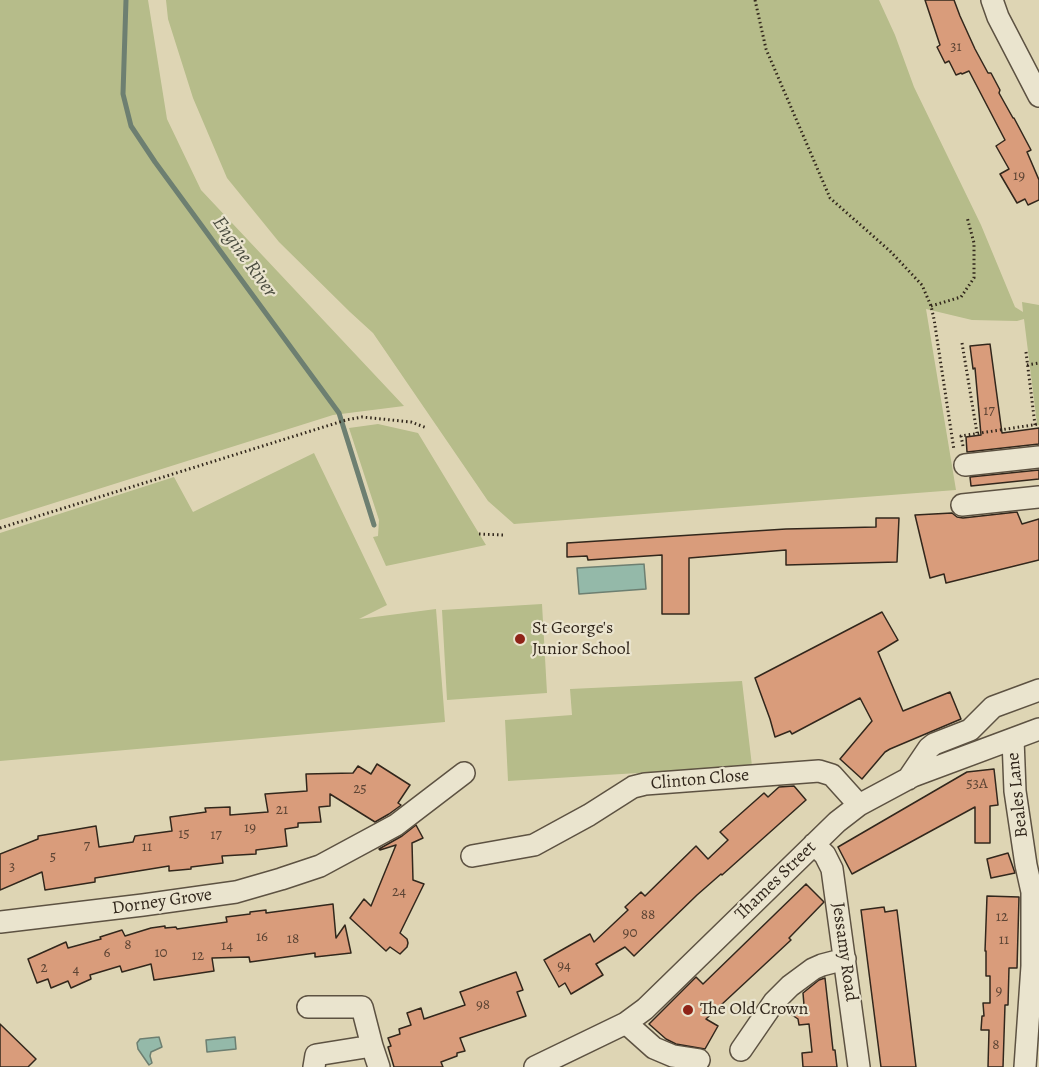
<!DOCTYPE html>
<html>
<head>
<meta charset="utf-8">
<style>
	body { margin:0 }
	canvas { display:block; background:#ded5b4 }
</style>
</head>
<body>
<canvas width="1039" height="1067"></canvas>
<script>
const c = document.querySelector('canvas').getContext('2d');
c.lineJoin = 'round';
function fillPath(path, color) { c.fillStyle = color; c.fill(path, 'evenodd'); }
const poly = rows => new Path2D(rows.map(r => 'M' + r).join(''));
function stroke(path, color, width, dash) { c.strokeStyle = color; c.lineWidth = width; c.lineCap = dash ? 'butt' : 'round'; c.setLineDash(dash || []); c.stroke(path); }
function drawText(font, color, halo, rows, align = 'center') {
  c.font = font + ' Alegreya,serif'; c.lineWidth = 4.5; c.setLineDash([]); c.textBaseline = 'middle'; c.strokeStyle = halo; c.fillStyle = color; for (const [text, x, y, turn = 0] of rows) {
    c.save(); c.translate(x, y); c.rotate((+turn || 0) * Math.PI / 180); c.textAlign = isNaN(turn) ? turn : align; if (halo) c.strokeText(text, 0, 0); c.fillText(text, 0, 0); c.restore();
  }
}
const green = poly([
	[0,0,148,0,167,119,201,190,404,406,333,415,0,520],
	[166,0,879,0,895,35,914,87,981,225,1015,307,1023,312,1022,302,1039,305,1039,425,1035,425,1037,424,1024,319,1017,321,972,320,926,309,956,490,514,524,488,501,373,333,350,312,279,242,227,178,193,98,168,19],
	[378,424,418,433,486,545,386,566,373,537,378,536,379,520,349,428],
	[314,453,387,605,359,619,436,609,445,722,0,761,0,533,174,477,193,512],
	[542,604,547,693,447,700,442,610],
	[742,681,752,766,508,781,505,720,572,715,570,689]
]);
const water = poly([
	[644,564,646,589,579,594,577,568,644,564],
	[159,1037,162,1047,151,1052,150,1056,152,1063,149,1065,138,1049,137,1043,140,1039,159,1037],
	[235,1037,236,1049,207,1052,206,1040,235,1037]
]);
const stream = poly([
	[126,0,123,94,131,126,155,162,339,413,374,525]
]);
const building = poly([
	[925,0,954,0,960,16,975,49,988,73,991,73,1000,90,999,93,1013,118,1014,118,1031,150,1027,152,1039,180,1039,200,1028,205,1025,199,1017,203,1000,174,1009,169,996,146,1005,140,969,71,962,74,961,73,956,75,949,61,945,63,937,47,940,45,925,0],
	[990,344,1002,433,1039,428,1039,444,967,452,966,437,981,435,975,368,973,369,970,346,990,344],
	[1039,470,1039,479,971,486,970,477,1039,470],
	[1017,512,1022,524,1039,519,1039,560,946,583,944,574,930,578,915,515,952,513,957,517,963,518,1017,512],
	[876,518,899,518,897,562,786,565,786,550,689,558,689,614,662,614,662,555,588,560,587,556,567,557,567,543,786,529,876,527,876,518],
	[882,612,898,640,878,652,903,711,950,692,961,719,890,749,885,752,862,779,840,759,872,721,860,698,792,734,790,731,775,737,770,719,755,678,882,612],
	[377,764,410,785,398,803,401,805,400,806,389,814,375,822,330,794,330,806,319,807,321,822,298,823,298,827,285,829,287,846,256,850,256,854,222,856,223,863,191,867,191,869,169,871,169,866,95,878,95,882,45,890,42,872,0,890,0,854,38,839,38,836,96,826,99,847,133,842,135,836,172,831,170,817,206,812,205,808,230,807,230,815,268,812,265,794,307,791,306,774,353,773,358,766,371,774,377,764],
	[994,769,998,805,990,806,990,843,975,843,975,807,852,874,838,847,967,772,994,769],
	[794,786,806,800,722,875,721,874,697,895,634,956,625,947,596,964,603,975,571,994,565,983,559,987,544,960,590,934,594,942,628,910,625,907,641,892,645,896,696,846,708,859,728,840,720,832,764,793,768,797,779,787,794,786],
	[416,825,423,838,412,843,413,880,424,884,400,933,407,939,408,943,407,947,400,954,390,947,386,951,350,918,364,899,371,906,396,845,380,850,379,849,402,836,416,825],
	[1008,853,1015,873,991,878,987,859,1008,853],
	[806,884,824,902,789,938,791,940,706,1019,718,1026,705,1049,676,1044,666,1039,649,1024,696,977,703,984,806,884],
	[987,896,1019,897,1017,968,1009,968,1008,1005,1005,1005,1003,1067,988,1067,989,1030,981,1030,982,1016,984,1016,983,1003,990,1003,990,976,986,976,986,951,985,951,987,896],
	[333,904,336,938,345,925,351,953,315,957,315,953,250,962,249,957,212,958,214,971,154,980,151,964,122,972,120,966,90,975,91,979,71,988,68,981,51,988,48,979,37,983,28,959,66,942,68,948,101,939,100,937,122,930,125,936,151,928,165,926,165,928,176,927,177,929,227,922,226,917,250,914,250,912,266,910,266,913,333,904],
	[884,907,885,912,897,910,916,1067,881,1067,861,910,884,907],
	[516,972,523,990,517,992,526,1016,460,1038,465,1051,457,1053,457,1056,441,1062,443,1067,394,1067,388,1047,391,1046,388,1038,400,1034,399,1029,411,1025,407,1013,421,1008,424,1019,465,1005,460,992,516,972],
	[825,978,833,1050,835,1050,837,1067,803,1067,802,1053,812,1052,809,1024,799,1025,798,1019,786,1011,804,1005,803,993,819,980,825,978],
	[0,1024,36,1059,28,1067,0,1067,0,1024]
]);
const path = poly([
	[755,0,766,49,830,198,890,251,922,285,931,306,934,319,954,450],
	[931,306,961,297,974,278,974,243,967,217],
	[962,343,977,433],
	[1026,352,1035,425],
	[1027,365,1039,363],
	[963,446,961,436,1039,424],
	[0,528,346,420,362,417,411,422,427,428],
	[479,534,503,535]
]);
const minor = poly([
	[992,0,998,17,1039,96],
	[965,465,1039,457],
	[962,505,1039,497],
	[1013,739,1015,791,1026,865,1032,892,1032,966,1025,1067],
	[908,779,929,748,934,744,970,730,993,707,1039,690],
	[814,844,825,855,832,869,859,1067],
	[472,856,534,845,589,815,633,787,645,784,819,771,832,775,859,805],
	[0,922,143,905,236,892,281,879,320,866,396,825,464,773],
	[308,1007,362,1007,372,1046,379,1067],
	[626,1023,654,1048,673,1056,699,1060],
	[741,1050,774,1002,790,986,813,969,822,965,845,959],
	[314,1067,316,1055,372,1046],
	[535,1067,626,1023,645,1009,837,822,859,805,913,776,1039,729]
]);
const markers = [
	[520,639,6,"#8f2418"],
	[688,1010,6,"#8f2418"]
];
const numberNames = [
	["31",956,47],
	["19",1019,176],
	["17",989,411],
	["53A",977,784],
	["25",360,789],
	["21",282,810],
	["19",250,828],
	["15",184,834],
	["17",216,835],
	["7",87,846],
	["11",147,847],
	["5",53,857],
	["3",12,867],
	["24",399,892],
	["88",648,915],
	["12",1002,917],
	["90",630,933],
	["16",262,937],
	["18",293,939],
	["11",1004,940],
	["8",128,945],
	["14",227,946],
	["6",107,953],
	["10",161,953],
	["12",198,956],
	["94",564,966],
	["2",44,968],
	["4",76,970],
	["9",999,991],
	["98",483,1005],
	["8",996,1045]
];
const poiNames = [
	["St George's",532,629],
	["Junior School",532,650],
	["The Old Crown",700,1010]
];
const streetNames = [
	["Clinton Close",700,780,-5],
	["Beales Lane",1018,795,-96],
	["Thames Street",776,881,-44],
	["Dorney Grove",162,902,-8],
	["Jessamy Road",844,952,82]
];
const waterNames = [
	["Engine River",244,257,54]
];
fillPath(green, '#b6bc8a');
fillPath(water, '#94b9a9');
stroke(water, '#6d7f71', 1.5);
stroke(stream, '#6d7f71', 5);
fillPath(building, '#d99c7b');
stroke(building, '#32271c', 1.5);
stroke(minor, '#5d5242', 24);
stroke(path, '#32271c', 3, [1.5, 3]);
stroke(minor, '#eae4ce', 21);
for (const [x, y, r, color] of markers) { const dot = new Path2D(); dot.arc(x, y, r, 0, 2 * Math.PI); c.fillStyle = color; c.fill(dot); stroke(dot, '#eae4ce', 2); }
drawText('15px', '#5c4434', null, numberNames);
drawText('18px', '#32271c', '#eae4ce', poiNames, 'left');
drawText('18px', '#32271c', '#eae4ce', streetNames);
drawText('italic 20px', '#4a4c3f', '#eae4ce', waterNames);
</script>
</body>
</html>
